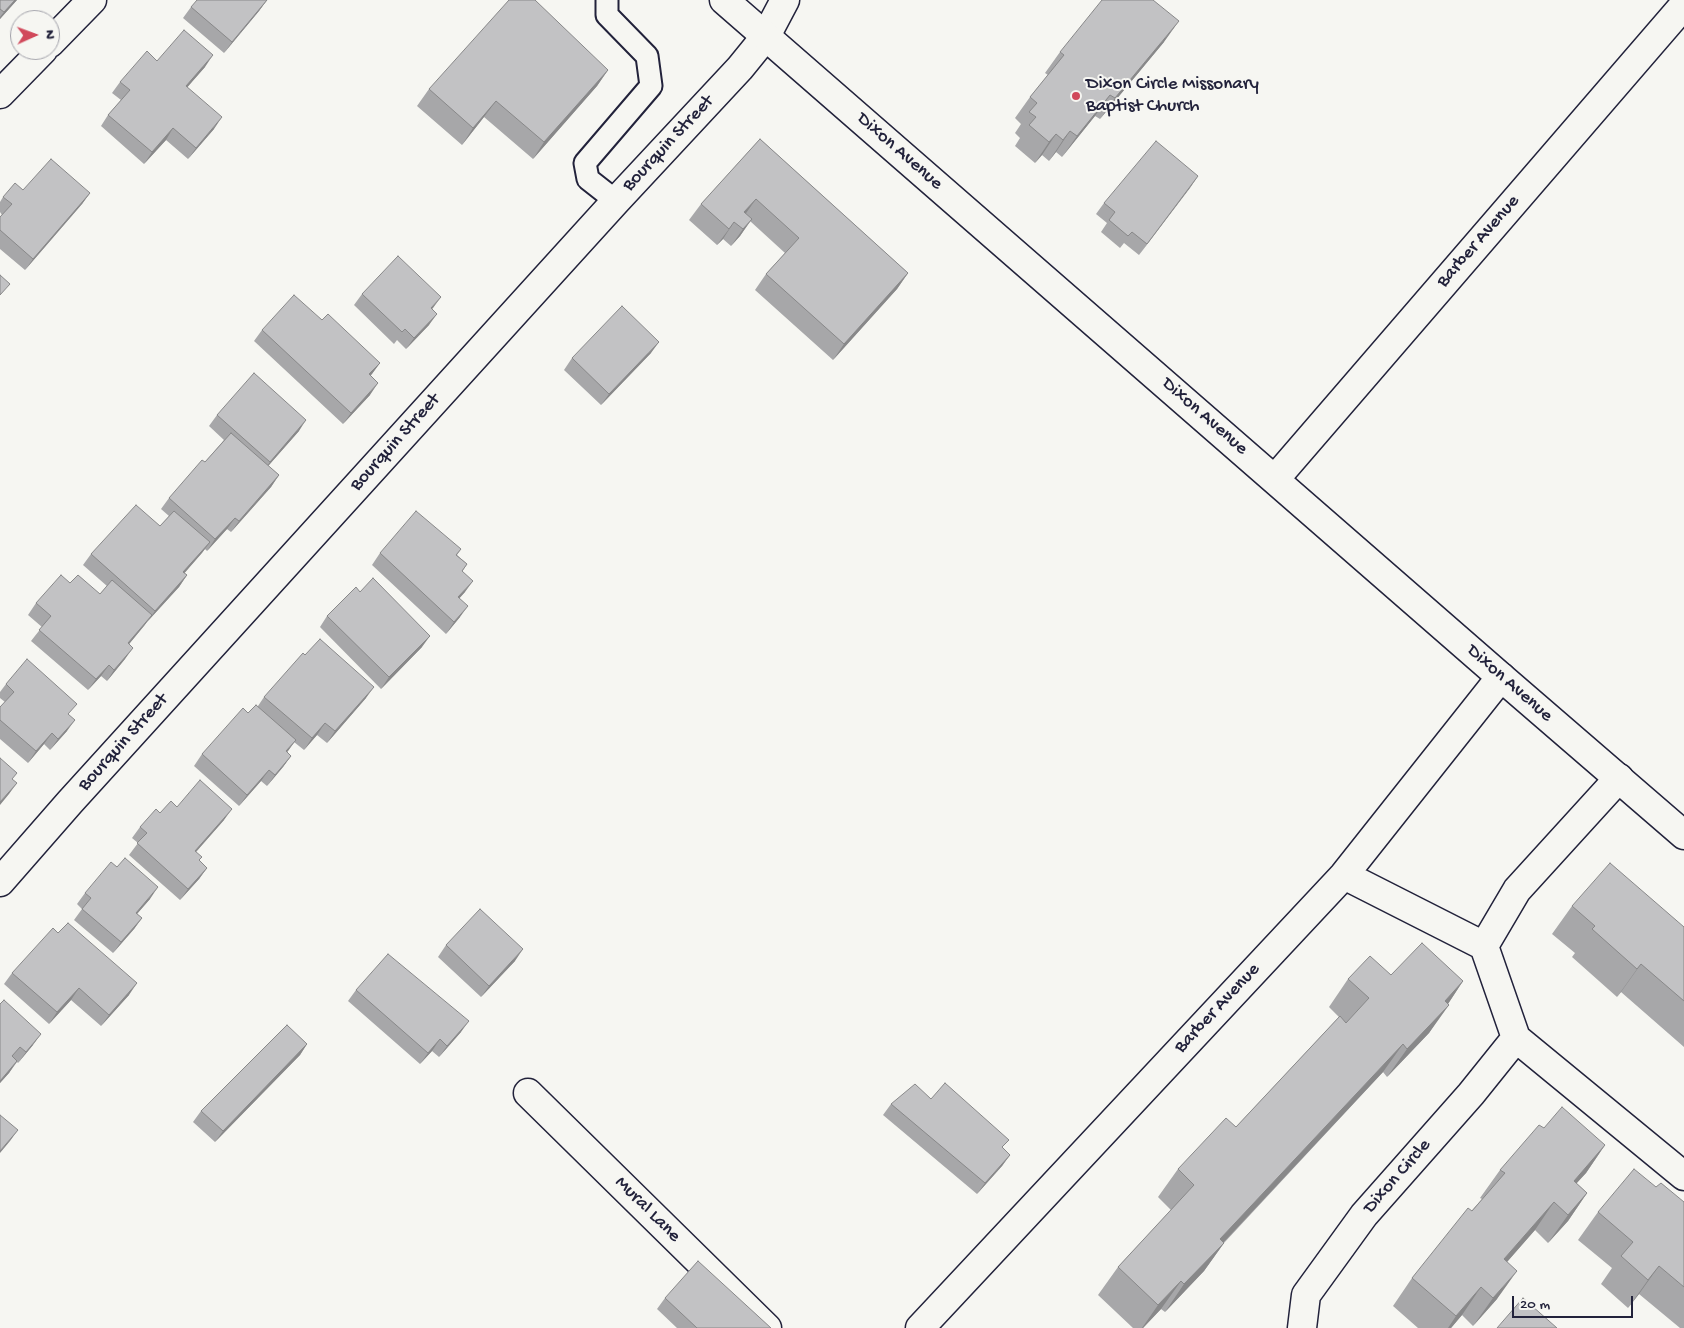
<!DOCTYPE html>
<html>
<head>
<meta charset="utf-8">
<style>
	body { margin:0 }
	#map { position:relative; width:1684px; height:1328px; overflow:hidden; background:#f6f6f2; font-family:"Gochi Hand",sans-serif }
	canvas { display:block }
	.north { position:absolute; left:10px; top:10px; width:50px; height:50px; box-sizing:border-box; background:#f6f6f2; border:1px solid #a1a1a9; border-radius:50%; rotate:88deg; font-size:14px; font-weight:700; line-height:20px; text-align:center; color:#22223b }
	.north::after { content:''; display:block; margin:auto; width:18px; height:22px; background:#d1495b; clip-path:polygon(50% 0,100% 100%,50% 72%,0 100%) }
	.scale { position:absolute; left:1512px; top:1296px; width:121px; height:22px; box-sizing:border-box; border:2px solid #22223b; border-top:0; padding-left:6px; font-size:15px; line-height:18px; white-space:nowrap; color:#22223b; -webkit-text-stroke:4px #f6f6f2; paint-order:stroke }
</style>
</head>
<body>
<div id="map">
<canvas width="1684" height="1328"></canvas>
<div class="north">N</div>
<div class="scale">20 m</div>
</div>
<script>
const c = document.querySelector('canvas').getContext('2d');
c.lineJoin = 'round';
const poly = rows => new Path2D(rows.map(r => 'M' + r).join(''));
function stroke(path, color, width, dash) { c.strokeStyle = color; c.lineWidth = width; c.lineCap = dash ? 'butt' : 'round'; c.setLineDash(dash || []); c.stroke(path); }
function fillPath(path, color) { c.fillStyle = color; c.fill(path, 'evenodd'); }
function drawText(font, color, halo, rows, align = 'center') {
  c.font = font + ' "Gochi Hand",sans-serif'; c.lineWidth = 4; c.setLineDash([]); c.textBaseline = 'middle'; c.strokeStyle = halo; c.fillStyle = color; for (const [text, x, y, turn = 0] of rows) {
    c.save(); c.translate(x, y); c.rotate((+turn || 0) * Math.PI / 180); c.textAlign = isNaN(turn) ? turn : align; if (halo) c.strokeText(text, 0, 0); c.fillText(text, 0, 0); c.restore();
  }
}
const service = poly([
	[607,0,607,15,647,56,651,86,585,163,588,179,616,201]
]);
const minor = poly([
	[50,43,92,0],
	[0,94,43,50],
	[1275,479,1684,5],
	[1619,778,1517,890,1484,946,1516,1038,1684,1176],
	[1344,875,1484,946],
	[0,882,70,802,616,201,740,68,766,36,785,0],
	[528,1093,767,1328],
	[920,1328,1344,875,1501,677],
	[1302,1328,1306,1295,1364,1215,1471,1094,1516,1038]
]);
const tertiary = poly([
	[724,0,1501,677,1684,835]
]);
const wall = poly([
	[0,0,17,0,0,19],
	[267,0,259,11,224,53,183,18,191,7],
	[1164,42,1100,119,1095,116,1062,157,1056,152,1049,161,1042,155,1035,163,1015,146,1020,138,1015,133,1021,124,1015,118,1030,97,1048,75,1045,73,1060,52],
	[157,61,205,67,187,87,214,129,188,159,166,140,144,164,101,126,108,115,121,100,112,93,120,82],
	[608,70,597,86,533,159,484,117,462,145,417,106,429,89],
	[760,139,908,273,897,289,833,360,755,290,766,274,785,253,750,221,740,236,731,246,723,239,717,245,689,220,701,204],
	[1198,176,1139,255,1124,243,1120,248,1101,232,1107,223,1096,214,1104,203],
	[23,190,90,193,82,204,25,270,0,249,0,217,2,215,0,212,0,202,3,197],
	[362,294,432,309,429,325,406,349,397,340,394,344,354,305],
	[322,320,380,363,370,376,370,395,343,424,254,341,262,330],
	[651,353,601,405,564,370,572,358],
	[217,415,299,431,268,466,279,475,271,487,231,532,227,529,207,551,205,549,184,573,187,575,179,587,147,622,129,644,125,659,107,681,101,676,88,690,31,641,42,627,28,615,36,603,70,583,100,594,107,586,83,565,91,554,160,526,169,516,161,509,169,498,205,462,224,440,209,426],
	[461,549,457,555,467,564,462,572,465,592,459,598,460,617,446,634,372,565,380,553],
	[360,592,422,647,381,689,320,627,327,616],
	[6,684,69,715,67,731,50,750,44,744,28,763,0,739,0,707,5,702,0,698,0,692],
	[264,697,366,698,327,743,317,735,304,750,294,742,287,752,291,756,283,767,267,786,261,781,239,806,194,766,202,754,248,713,258,706],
	[177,807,224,820,196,852,199,860,207,868,199,879,180,900,129,855,138,843,132,838,140,827,160,813],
	[85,893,150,899,137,914,142,918,134,929,113,953,74,920,82,909,77,904],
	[1572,906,1684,927,1684,1047,1621,992,1617,997,1572,957,1575,953,1552,934],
	[58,933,129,995,101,1026,71,1000,49,1024,4,984,12,973],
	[446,945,515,961,481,997,438,957],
	[1391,975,1463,981,1429,1033,1387,1077,1383,1072,1224,1243,1204,1271,1165,1312,1161,1309,1143,1328,1133,1328,1098,1295,1118,1267,1171,1210,1158,1197,1178,1169,1236,1127,1339,1017,1329,1007,1348,979],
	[356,990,461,1032,439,1057,432,1051,420,1064,348,1001],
	[0,1004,33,1045,18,1063,17,1062,9,1073,0,1083],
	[307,1044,300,1055,215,1142,193,1122,201,1111],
	[931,1099,1003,1148,1010,1155,1002,1166,977,1194,883,1115,891,1104],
	[1544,1128,1605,1145,1586,1173,1576,1183,1587,1193,1568,1221,1548,1243,1535,1230,1507,1262,1497,1299,1473,1326,1462,1315,1451,1328,1418,1328,1393,1306,1412,1278,1482,1199,1480,1198,1500,1170],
	[1656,1187,1684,1202,1684,1328,1680,1328,1639,1294,1628,1308,1601,1284,1612,1268,1578,1240,1598,1212],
	[665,1298,771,1328,677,1328,657,1309]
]);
const shadedWall = poly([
	[15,0,17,0,0,19,0,17,4,12],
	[267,0,259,11,224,53,232,42],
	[1179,21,1164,42,1100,119,1115,98],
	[213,55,205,67,178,98,186,86],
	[608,70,597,86,533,159,544,142],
	[1110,95,1095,116,1062,157,1077,136],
	[496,101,484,117,462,145,473,128],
	[222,117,214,129,188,159,196,148],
	[173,128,166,140,144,164,152,152],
	[1070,131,1056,152,1049,161,1063,140],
	[1056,134,1042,155,1035,163,1049,142],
	[1198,176,1190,188,1139,255,1147,244],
	[90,193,82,204,25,270,33,259],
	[756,199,744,216,744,212],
	[752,219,740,236,731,246,743,229],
	[734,222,723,239,717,245,729,229],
	[908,273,897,289,833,360,844,344],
	[441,297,433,308,423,319,431,308],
	[437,314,429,325,406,349,414,338],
	[659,342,651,353,601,405,609,394],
	[380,363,372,374,361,386,369,374],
	[378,383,370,395,343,424,351,413],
	[306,420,299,431,262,473,270,462],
	[279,475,271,487,231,532,239,521],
	[235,518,227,529,207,551,215,539],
	[210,542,202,553,175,584,183,572],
	[187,575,179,587,147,622,155,611],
	[473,581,465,592,450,609,458,597],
	[468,606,460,617,446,634,454,622],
	[152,615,144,626,120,655,128,643],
	[430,636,422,647,381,689,389,677],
	[133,648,125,659,107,681,114,670],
	[109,665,101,676,88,690,96,679],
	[374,687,366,698,327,743,335,731],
	[75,720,67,731,50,750,58,739],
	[325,723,317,735,304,750,312,738],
	[52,733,44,744,28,763,36,751],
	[296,740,288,751,278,762,286,751],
	[291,756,283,767,267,786,275,775],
	[269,770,261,781,239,806,247,795],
	[17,783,9,794,0,805,0,802],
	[232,809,224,820,187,862,195,851],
	[207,868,199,879,180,900,188,889],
	[158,887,150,899,128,924,136,913],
	[142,918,134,929,113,953,121,942],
	[523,949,515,961,481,997,489,986],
	[1641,964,1621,992,1617,997,1637,969],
	[1463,981,1444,1010,1449,1005,1429,1033,1387,1077,1407,1049,1445,1001],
	[137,983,129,995,101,1026,109,1015],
	[79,988,71,1000,49,1024,57,1012],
	[469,1021,461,1032,439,1057,447,1046],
	[41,1034,33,1045,18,1063,26,1052],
	[440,1039,432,1051,420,1064,428,1053],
	[307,1044,300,1055,215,1142,223,1131],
	[1403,1044,1383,1072,1206,1261,1224,1243,1204,1271,1165,1312,1184,1284,1220,1239],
	[17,1061,9,1073,0,1083,0,1081],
	[18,1130,10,1141,0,1153,0,1151],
	[1605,1145,1586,1173,1557,1205,1574,1181],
	[1010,1155,1002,1166,977,1194,985,1183],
	[1587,1193,1568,1221,1548,1243,1568,1215],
	[1554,1202,1535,1230,1485,1287,1504,1259],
	[1659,1266,1639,1294,1628,1308,1648,1280],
	[1517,1271,1497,1299,1473,1326,1493,1298],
	[1181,1281,1161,1309,1143,1328,1142,1328,1158,1305],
	[1481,1287,1462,1315,1451,1328,1448,1328,1456,1316]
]);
const building = poly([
	[0,0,15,0,4,12,0,9,0,0],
	[197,0,267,0,232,42,191,7,197,0],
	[509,0,535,0,608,70,544,142,496,101,473,128,429,89,509,0],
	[1102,0,1153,0,1179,21,1115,98,1110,95,1077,136,1070,131,1063,140,1056,134,1049,142,1029,125,1036,117,1029,112,1037,103,1030,97,1064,55,1060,52,1102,0],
	[184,30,213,55,186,86,222,117,196,148,173,128,152,152,108,115,130,90,120,82,147,51,157,61,184,30],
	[760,139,908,273,844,344,766,274,799,238,756,199,744,212,752,219,743,229,734,222,729,229,701,204,760,139],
	[1156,141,1198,176,1147,244,1132,232,1128,236,1109,220,1115,212,1104,203,1156,141],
	[51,159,90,193,33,259,0,230,0,217,12,204,3,197,15,183,23,190,51,159],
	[398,256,441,297,431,308,437,314,414,338,405,329,402,332,362,294,398,256],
	[0,275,10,284,0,295,0,275],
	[294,295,322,320,328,314,380,363,369,374,378,383,351,413,262,330,294,295],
	[622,306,659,342,609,394,572,358,622,306],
	[254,373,306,420,270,462,217,415,254,373],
	[231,433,279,475,239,521,235,518,215,539,169,498,202,460,205,462,231,433],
	[136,505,160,526,174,511,210,542,183,572,187,575,155,611,91,554,136,505],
	[416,511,461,549,456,555,467,564,462,571,473,581,458,597,468,606,454,622,380,553,416,511],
	[61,575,70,583,78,575,100,594,112,580,152,615,128,643,133,648,114,670,109,665,96,679,39,630,51,616,36,603,61,575],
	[373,578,430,636,389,677,327,616,356,587,360,592,373,578],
	[320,639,374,687,335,731,325,723,312,738,264,697,303,653,305,655,320,639],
	[27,659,77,704,68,714,75,720,58,739,52,733,36,751,0,720,0,707,14,692,6,684,27,659],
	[256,705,296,740,286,751,291,756,275,775,269,770,247,795,202,754,243,708,248,713,256,705],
	[0,758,17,773,12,779,17,783,0,802,0,758],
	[200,780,232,809,195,851,202,857,199,860,207,868,188,889,137,843,147,833,140,827,156,809,160,813,171,801,177,807,200,780],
	[125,858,158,887,136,913,142,918,121,942,82,909,91,898,85,893,111,862,117,867,125,858],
	[1610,863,1684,927,1684,1001,1641,964,1637,969,1592,929,1595,926,1572,906,1610,863],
	[480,909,523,949,489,986,446,945,480,909],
	[68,923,137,983,109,1015,79,988,57,1012,12,973,53,928,58,933,68,923],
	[1422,943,1463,981,1445,1001,1449,1005,1407,1049,1403,1044,1220,1239,1224,1243,1184,1284,1181,1281,1158,1305,1118,1267,1194,1185,1178,1169,1226,1118,1236,1127,1340,1016,1346,1023,1369,998,1348,979,1370,956,1391,975,1422,943],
	[388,954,469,1021,447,1046,440,1039,428,1053,356,990,388,954],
	[4,1000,41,1034,26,1052,20,1047,12,1056,17,1061,0,1081,0,1004,4,1000],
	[287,1025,307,1044,223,1131,201,1111,287,1025],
	[945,1083,1009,1140,1002,1147,1010,1155,985,1183,891,1104,915,1084,931,1099,945,1083],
	[1562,1107,1605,1145,1574,1181,1587,1193,1568,1215,1554,1202,1504,1259,1517,1271,1493,1298,1481,1287,1456,1316,1412,1278,1468,1208,1472,1211,1505,1173,1500,1170,1539,1125,1544,1128,1562,1107],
	[0,1115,18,1130,0,1151,0,1115],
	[1634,1169,1656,1187,1661,1183,1684,1202,1684,1287,1659,1266,1648,1280,1621,1256,1633,1242,1598,1212,1634,1169],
	[698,1261,771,1328,697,1328,665,1298,698,1261],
	[1523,1298,1557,1328,1497,1328,1523,1298]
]);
const markers = [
	[1076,96,5,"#d1495b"]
];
const poiNames = [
	["Dixon Circle Missonary",1086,85],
	["Baptist Church",1086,107]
];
const streetNames = [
	["Bourquin Street",669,144,-47],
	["Dixon Avenue",899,152,41],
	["Barber Avenue",1479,242,-49],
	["Dixon Avenue",1204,417,41],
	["Bourquin Street",396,443,-48],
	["Dixon Avenue",1509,684,41],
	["Bourquin Street",124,743,-48],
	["Barber Avenue",1218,1009,-47],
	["Dixon Circle",1398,1177,-49],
	["Mural Lane",647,1210,45]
];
stroke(service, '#22223b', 25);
stroke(minor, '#22223b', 31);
stroke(tertiary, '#22223b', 31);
stroke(service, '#f6f6f2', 21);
stroke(minor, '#f6f6f2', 28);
stroke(tertiary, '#f6f6f2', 28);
fillPath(wall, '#a7a7a9');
fillPath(shadedWall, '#888889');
fillPath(building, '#c2c2c4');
stroke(building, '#888889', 1);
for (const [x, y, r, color] of markers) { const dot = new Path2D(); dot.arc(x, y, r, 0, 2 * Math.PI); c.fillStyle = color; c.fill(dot); stroke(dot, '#f6f6f2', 2); }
drawText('19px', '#22223b', '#f6f6f2', poiNames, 'left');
drawText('19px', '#22223b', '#f6f6f2', streetNames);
</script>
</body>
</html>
